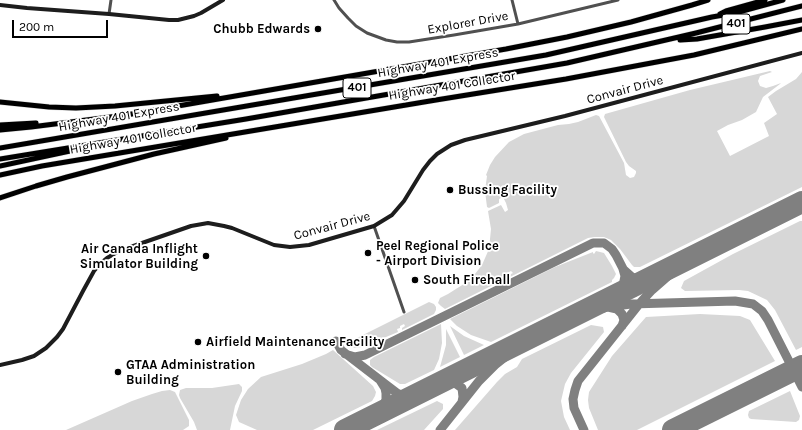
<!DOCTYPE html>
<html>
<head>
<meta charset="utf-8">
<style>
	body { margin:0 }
	#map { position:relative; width:802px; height:430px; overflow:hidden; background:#fff; font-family:Karla,sans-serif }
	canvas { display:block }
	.scale { position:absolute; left:12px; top:20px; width:96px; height:18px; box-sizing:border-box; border:2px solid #000; border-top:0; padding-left:5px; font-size:12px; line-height:14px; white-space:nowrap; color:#000; -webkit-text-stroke:3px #fff; paint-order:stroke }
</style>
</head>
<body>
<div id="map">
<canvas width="802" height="430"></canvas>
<div class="scale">200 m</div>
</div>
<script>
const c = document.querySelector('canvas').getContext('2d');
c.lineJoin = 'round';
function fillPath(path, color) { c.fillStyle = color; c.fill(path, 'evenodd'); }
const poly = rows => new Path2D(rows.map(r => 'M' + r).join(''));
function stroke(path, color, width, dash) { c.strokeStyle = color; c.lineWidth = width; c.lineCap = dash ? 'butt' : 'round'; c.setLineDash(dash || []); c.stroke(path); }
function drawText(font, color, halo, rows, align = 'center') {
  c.font = font + ' Karla,sans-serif'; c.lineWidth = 3.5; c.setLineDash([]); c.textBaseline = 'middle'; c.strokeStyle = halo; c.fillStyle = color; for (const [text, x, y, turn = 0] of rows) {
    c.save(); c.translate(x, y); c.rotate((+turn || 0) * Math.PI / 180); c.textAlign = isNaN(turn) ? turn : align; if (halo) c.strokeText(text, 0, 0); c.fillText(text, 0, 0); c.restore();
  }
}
const green = poly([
	[770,71,772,72,760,76,758,81,760,86,766,88,773,86,781,83,780,84,763,97,756,112,742,120,728,125,717,131,730,156,769,136,764,123,777,114,768,97,776,91,796,79,802,72,802,187,640,267,634,267,632,265,620,249,611,240,604,237,594,237,588,238,510,277,509,275,513,273,511,271,507,273,508,274,504,276,505,279,445,309,441,306,438,303,440,298,448,294,467,282,475,274,482,265,489,249,491,229,488,211,501,205,505,212,508,210,506,203,503,197,499,199,499,203,489,208,487,207,485,191,487,176,486,175,490,165,495,157,509,142,524,134,558,125,569,124,578,122,596,115,599,116,624,163,626,175,630,178,634,177,636,173,636,171,629,166,626,162,605,119,604,117,605,114,690,90],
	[800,221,802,221,802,347,796,350,775,310,767,300,748,291,739,290,685,291,681,288,684,281,733,254],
	[596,251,604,253,612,266,616,274,614,278,612,280,612,282,491,342,471,335,457,326,450,319,555,267,593,252,593,253,594,254],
	[429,302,434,304,436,307,436,310,434,314,402,330,402,328,405,326,404,324,400,326,400,328,397,329,398,332,362,347,355,348,350,346,347,343],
	[700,314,740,316,750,320,775,361,637,430,598,430,589,408,588,400,589,392,612,356,646,317],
	[441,324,442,343,439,359,434,370,405,384,400,384,372,367,370,365,370,360,374,357],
	[591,325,603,327,604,332,571,373,565,384,561,401,564,417,570,430,455,430,497,382,505,374,517,367,522,359],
	[450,326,464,336,484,345,464,355],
	[446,329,460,357,440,367,446,345],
	[333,350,373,386,376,392,375,396,372,401,313,430,257,430,239,422,236,415,241,400,248,389,261,377,302,364,326,354],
	[239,384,242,387,242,391,235,406,230,430,197,430,194,422,180,398,179,395,180,390,186,388,212,388],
	[170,390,175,392,189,420,189,426,183,430,66,430,132,401,152,394,162,391],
	[790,391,800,416,799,420,796,422,751,419,749,418,748,415,749,411],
	[437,401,443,404,443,409,424,430,377,430]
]);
const taxiway = poly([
	[772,218,802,207],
	[608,307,617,309,622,314,624,320,622,326],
	[587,309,617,293,621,289,624,281,625,276,623,269,632,277,639,279,645,279,650,278,676,265],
	[575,316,608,307,631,304,735,301,753,304,762,311,768,320,802,387],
	[336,341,341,350,380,380],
	[345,354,355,357,365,355,593,243,604,243,612,249,616,255,635,292],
	[443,382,450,382,455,383,462,388,463,397,462,402],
	[348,428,376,414,380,411,383,406,386,400,386,393,385,388,380,380,397,393,401,395,407,396,416,394,443,381],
	[440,430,479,381,495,365,525,341],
	[584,430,574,408,573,399,575,390,578,381,640,303,652,290,668,276,709,249],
	[679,430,708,413]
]);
const runway = poly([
	[345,430,802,202],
	[673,430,802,366]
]);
const street = poly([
	[334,0,339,8,348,18,356,26,367,33,386,40,397,42,409,42,454,35,518,24,618,0],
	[512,0,518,24],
	[109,14,111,0],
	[374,226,404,312]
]);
const secondary = poly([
	[0,5,27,8,109,14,169,20,178,20,194,16,201,13,223,0],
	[0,365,22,360,34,356,46,348,57,337,63,329,83,291,94,271,101,263,107,258,119,251,191,226,208,223,224,226,232,228,274,245,290,247,309,245,374,226,392,215,404,201,423,170,430,161,437,154,451,145,465,140,565,116,802,53]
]);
const highway = poly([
	[720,14,726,11,765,0],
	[680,40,697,39,765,27,802,20],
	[0,102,49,107,76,108,115,106,217,96],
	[0,125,36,123],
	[0,130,31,127,126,115,506,49,567,37,631,22,692,5,708,0],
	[0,148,546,55,712,17,735,13,783,0],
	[0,159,246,119,567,63,696,33,802,6],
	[0,166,70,151],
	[0,175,42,166,436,100,566,79,694,55,802,29],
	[0,198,36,186,67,177,154,154,226,138]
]);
const markers = [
	[318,29,4,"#000"],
	[450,190,4,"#000"],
	[368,253,4,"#000"],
	[206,256,4,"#000"],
	[415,280,4,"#000"],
	[198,342,4,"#000"],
	[118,372,4,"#000"]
];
const shields = [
	[736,24,28],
	[357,88,28]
];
const shieldNames = [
	["401",736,24],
	["401",357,88]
];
const streetNames = [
	["Explorer Drive",468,23,-10],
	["Highway 401 Express",438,63,-10],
	["Highway 401 Collector",452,86,-9],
	["Convair Drive",625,90,-15],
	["Highway 401 Express",119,117,-10],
	["Highway 401 Collector",133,139,-10],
	["Convair Drive",332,226,-15]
];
const poiNames = [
	["Chubb Edwards",310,29,"right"],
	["Bussing Facility",458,190],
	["Peel Regional Police",376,246],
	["- Airport Division",376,261],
	["Air Canada Inflight",198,249,"right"],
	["Simulator Building",198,264,"right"],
	["South Firehall",423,280],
	["Airfield Maintenance Facility",206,342],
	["GTAA Administration",126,365],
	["Building",126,380]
];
fillPath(green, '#d7d7d7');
stroke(taxiway, '#808080', 9);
stroke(runway, '#808080', 22);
stroke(highway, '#dbdbdb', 6);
stroke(street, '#505050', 3);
stroke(secondary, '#1d1d1d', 4);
stroke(highway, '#000', 5);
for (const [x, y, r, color] of markers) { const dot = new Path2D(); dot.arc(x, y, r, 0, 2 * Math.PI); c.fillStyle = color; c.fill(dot); stroke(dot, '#fff', 1.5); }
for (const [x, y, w] of shields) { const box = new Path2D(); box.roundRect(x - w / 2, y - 10, w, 20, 3); c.fillStyle = '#fff'; c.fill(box); stroke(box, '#000', 1); }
drawText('bold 12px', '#000', null, shieldNames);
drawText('13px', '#000', '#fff', streetNames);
drawText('bold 13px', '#000', '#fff', poiNames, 'left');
</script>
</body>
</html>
